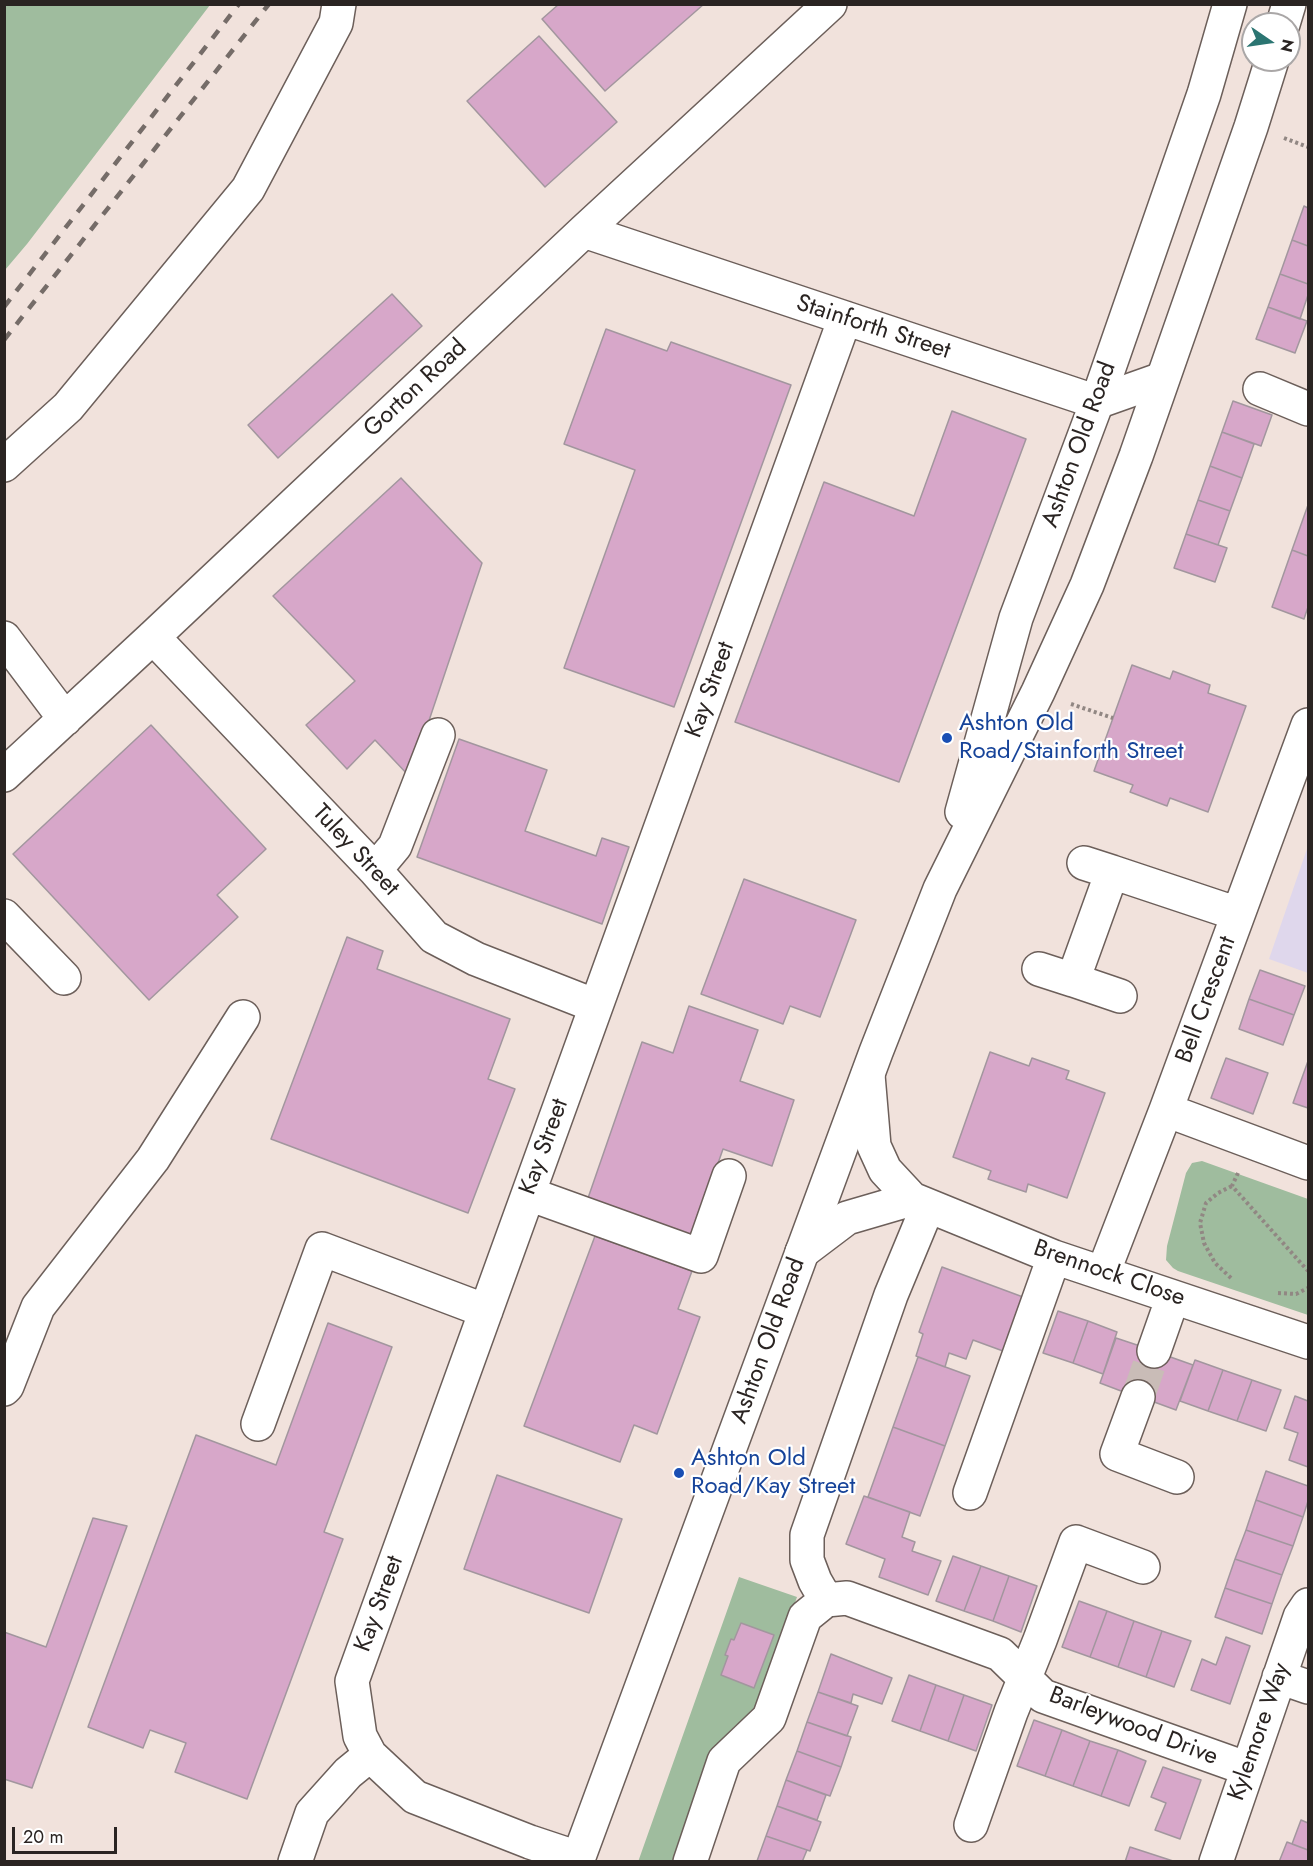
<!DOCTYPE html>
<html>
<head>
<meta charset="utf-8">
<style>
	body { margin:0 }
	#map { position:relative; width:1313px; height:1866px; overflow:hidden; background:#f1e2dc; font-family:Jost,sans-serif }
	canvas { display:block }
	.frame { position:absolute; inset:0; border:6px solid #2a2422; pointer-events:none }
	.north { position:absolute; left:1241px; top:12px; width:60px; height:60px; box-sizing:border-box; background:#fff; border:2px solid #aaa7a7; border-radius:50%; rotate:103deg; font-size:16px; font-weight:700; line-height:24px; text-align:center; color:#2a2422 }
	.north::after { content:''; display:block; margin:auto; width:21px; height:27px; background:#2b7572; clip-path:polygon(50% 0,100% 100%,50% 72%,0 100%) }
	.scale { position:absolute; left:12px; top:1827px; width:105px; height:27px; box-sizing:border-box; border:3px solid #2a2422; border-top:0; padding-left:8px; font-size:18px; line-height:21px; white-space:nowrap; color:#2a2422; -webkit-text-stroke:4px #fff; paint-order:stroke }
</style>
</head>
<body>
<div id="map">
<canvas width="1313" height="1866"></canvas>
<div class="frame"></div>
<div class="north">N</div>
<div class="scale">20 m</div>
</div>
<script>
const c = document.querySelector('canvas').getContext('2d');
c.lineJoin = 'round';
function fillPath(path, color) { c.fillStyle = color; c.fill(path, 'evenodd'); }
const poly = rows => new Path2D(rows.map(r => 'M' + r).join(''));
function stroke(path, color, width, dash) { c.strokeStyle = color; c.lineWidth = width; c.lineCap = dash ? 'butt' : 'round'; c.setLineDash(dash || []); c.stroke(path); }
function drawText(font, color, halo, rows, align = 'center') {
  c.font = font + ' Jost,sans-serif'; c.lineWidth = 4.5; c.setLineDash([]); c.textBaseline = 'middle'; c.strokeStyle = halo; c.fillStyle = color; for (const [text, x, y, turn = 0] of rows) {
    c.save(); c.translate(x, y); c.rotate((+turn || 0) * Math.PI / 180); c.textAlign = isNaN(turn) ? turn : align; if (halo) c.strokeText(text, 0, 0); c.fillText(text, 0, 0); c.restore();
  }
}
const education = poly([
	[1308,846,1308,973,1269,959]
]);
const green = poly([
	[5,4,210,5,27,244,5,270],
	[1202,1161,1308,1199,1308,1315,1178,1271,1173,1268,1166,1260,1167,1246,1186,1173,1192,1163],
	[739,1577,797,1597,758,1712,736,1725,715,1747,674,1861,638,1862]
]);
const building = poly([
	[559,4,704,4,605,91,542,19,559,4],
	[539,36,617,122,545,187,467,101,539,36],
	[1304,206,1308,208,1308,246,1292,240,1304,206],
	[1292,240,1308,246,1308,284,1280,274,1292,240],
	[1280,274,1308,284,1308,295,1300,319,1268,307,1280,274],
	[392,294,422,326,278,458,248,425,392,294],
	[1268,307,1307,321,1295,353,1256,339,1268,307],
	[606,329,667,351,671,342,791,385,674,707,564,668,635,470,564,444,606,329],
	[1233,401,1272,415,1261,446,1222,432,1233,401],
	[952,411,1026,439,899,782,735,722,824,482,914,516,952,411],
	[1222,432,1254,444,1242,478,1210,466,1222,432],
	[1210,466,1242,478,1230,511,1198,500,1210,466],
	[401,478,482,563,410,777,375,740,347,769,306,725,355,681,273,596,401,478],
	[1198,500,1230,511,1218,545,1186,534,1198,500],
	[1308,505,1308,556,1292,550,1308,505],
	[1186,534,1227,548,1215,582,1174,568,1186,534],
	[1292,550,1308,556,1308,607,1304,619,1272,607,1292,550],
	[1132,665,1170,679,1173,671,1210,685,1208,693,1246,706,1208,812,1170,798,1167,806,1130,792,1133,785,1094,771,1132,665],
	[151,725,266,849,217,895,238,917,149,1000,13,854,151,725],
	[459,739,547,770,525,831,596,856,602,838,629,847,602,924,417,857,459,739],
	[744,879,856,920,820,1017,790,1006,783,1024,701,994,744,879],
	[347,937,383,951,377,969,510,1019,488,1079,515,1089,468,1213,271,1139,347,937],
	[1260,970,1305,986,1294,1015,1249,999,1260,970],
	[1249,999,1294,1015,1283,1045,1239,1029,1249,999],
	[689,1006,758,1030,740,1081,794,1100,772,1166,723,1149,692,1238,587,1201,642,1042,673,1053,689,1006],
	[990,1052,1029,1066,1032,1058,1069,1071,1066,1079,1105,1093,1067,1198,1028,1184,1026,1192,988,1179,991,1171,953,1157,990,1052],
	[1226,1058,1268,1073,1253,1114,1211,1098,1226,1058],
	[1308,1061,1308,1108,1293,1103,1308,1061],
	[595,1236,692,1271,678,1309,700,1317,657,1434,634,1425,620,1462,524,1426,595,1236],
	[942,1267,1023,1297,1003,1351,973,1340,966,1359,949,1353,945,1367,916,1356,923,1334,919,1332,942,1267],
	[1058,1311,1088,1321,1073,1363,1043,1353,1058,1311],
	[1088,1321,1117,1332,1103,1374,1073,1363,1088,1321],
	[328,1323,392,1347,324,1532,343,1539,247,1799,175,1772,186,1743,150,1730,143,1748,88,1727,196,1435,276,1465,328,1323],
	[1116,1338,1146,1348,1129,1394,1100,1383,1116,1338],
	[1146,1348,1162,1354,1146,1399,1129,1394,1146,1348],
	[1162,1354,1193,1365,1176,1410,1146,1399,1162,1354],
	[918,1357,970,1376,945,1446,893,1427,918,1357],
	[1195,1360,1223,1370,1208,1411,1180,1401,1195,1360],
	[1223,1370,1252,1380,1237,1421,1208,1411,1223,1370],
	[1252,1380,1281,1390,1266,1431,1237,1421,1252,1380],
	[1295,1396,1308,1401,1308,1467,1289,1460,1298,1433,1284,1428,1295,1396],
	[893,1427,945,1446,920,1516,868,1497,893,1427],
	[1266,1471,1308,1486,1308,1501,1303,1517,1256,1500,1266,1471],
	[497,1475,622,1519,589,1613,464,1569,497,1475],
	[864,1496,910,1512,902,1537,915,1542,912,1551,941,1561,928,1595,879,1577,885,1559,846,1544,864,1496],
	[1256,1500,1303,1517,1293,1546,1246,1530,1256,1500],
	[93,1518,127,1526,32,1788,4,1779,4,1632,46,1647,93,1518],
	[1246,1530,1293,1546,1282,1575,1235,1559,1246,1530],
	[953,1556,981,1566,964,1611,936,1601,953,1556],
	[1235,1559,1282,1575,1272,1604,1225,1588,1235,1559],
	[981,1566,1009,1576,993,1621,964,1611,981,1566],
	[1009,1576,1037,1586,1021,1632,993,1621,1009,1576],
	[1225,1588,1272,1604,1262,1634,1215,1617,1225,1588],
	[1079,1601,1107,1611,1090,1657,1062,1647,1079,1601],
	[1107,1611,1134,1621,1118,1667,1090,1657,1107,1611],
	[1134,1621,1162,1631,1146,1677,1118,1667,1134,1621],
	[741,1623,774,1635,754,1688,721,1675,728,1656,725,1655,731,1639,734,1640,741,1623],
	[1162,1631,1191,1641,1174,1687,1146,1677,1162,1631],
	[1226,1637,1250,1646,1230,1704,1191,1690,1202,1659,1216,1665,1226,1637],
	[831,1654,892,1678,882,1704,853,1694,851,1703,818,1692,831,1654],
	[909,1675,936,1685,920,1731,892,1721,909,1675],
	[936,1685,964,1695,948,1741,920,1731,936,1685],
	[818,1692,858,1706,847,1736,807,1722,818,1692],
	[964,1695,992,1705,976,1751,948,1741,964,1695],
	[1034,1720,1062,1730,1045,1776,1017,1766,1034,1720],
	[807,1722,851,1737,841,1767,797,1751,807,1722],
	[1062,1730,1090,1741,1073,1786,1045,1776,1062,1730],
	[1090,1741,1118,1750,1101,1796,1073,1786,1090,1741],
	[1118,1750,1146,1761,1129,1806,1101,1796,1118,1750],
	[797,1751,841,1767,830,1796,786,1780,797,1751],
	[1163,1767,1201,1780,1180,1839,1155,1830,1166,1803,1151,1797,1163,1767],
	[786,1780,826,1795,817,1820,777,1806,786,1780],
	[777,1806,821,1822,810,1851,766,1836,777,1806],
	[1301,1820,1308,1823,1308,1850,1292,1844,1301,1820],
	[766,1836,807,1850,802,1862,757,1861,766,1836],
	[1287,1842,1308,1850,1308,1862,1279,1862,1287,1842],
	[1130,1847,1173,1861,1173,1862,1125,1862,1130,1847]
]);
const minorTunnel = poly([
	[1138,1397,1154,1351]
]);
const path = poly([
	[1284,138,1308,147],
	[1071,704,1113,718],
	[1238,1173,1232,1186,1308,1271],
	[1231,1278,1215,1263,1204,1243,1200,1223,1206,1203,1218,1193,1232,1186],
	[1278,1293,1296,1294,1308,1288]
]);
const minor = poly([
	[584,231,1097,402,1162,379],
	[1260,389,1308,409],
	[4,465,68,407,248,189,336,23,339,4],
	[153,637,375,870,434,937,476,959,596,1006],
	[4,638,65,719],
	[4,775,153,637,584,231,830,4],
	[1084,863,1112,872],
	[375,870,395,846,438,735],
	[4,916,64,978],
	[1039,969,1073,980],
	[1120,996,1073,980,1112,872,1238,914],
	[868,1075,874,1146,885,1170,912,1199,1054,1257,1308,1342],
	[1166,1110,1308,1163],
	[529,1194,701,1256,729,1176],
	[802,1252,847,1218,912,1199],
	[1103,1273,1166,1110,1308,725],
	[1154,1351,1173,1297],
	[4,1389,7,1386,38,1307,153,1159,243,1017],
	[1138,1397,1117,1454,1177,1477],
	[258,1424,322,1249,486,1311],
	[970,1493,1054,1257],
	[826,1600,847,1598,1000,1654,1043,1696,1248,1769],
	[1279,1677,1308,1687],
	[971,1825,1011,1712,1040,1640,1076,1542,1143,1567],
	[578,1858,530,1842,415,1797,370,1755,360,1736,352,1681,845,318],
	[295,1862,312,1813,348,1773,370,1755],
	[690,1862,724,1761,769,1718,805,1617,826,1600,815,1581,807,1560,807,1535,891,1295,928,1206],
	[1216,1862,1300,1617,1308,1605]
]);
const highway = poly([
	[1283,24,1289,4],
	[962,812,1016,618,1097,402,1204,94,1230,4],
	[577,1862,876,1052,940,889,1038,692,1087,585,1136,456,1251,127,1272,60]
]);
const rail = poly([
	[4,307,239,4],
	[4,340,269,4]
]);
const markers = [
	[947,738,6,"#1a4fb4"],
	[679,1473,6,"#1a4fb4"]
];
const streetNames = [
	["Stainforth Street",873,328,18],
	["Gorton Road",416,389,-43],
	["Ashton Old Road",1080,445,-70],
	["Kay Street",711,690,-70],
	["Tuley Street",355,851,47],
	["Bell Crescent",1207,1000,-70],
	["Kay Street",545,1147,-70],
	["Brennock Close",1109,1274,19],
	["Ashton Old Road",769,1341,-70],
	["Kay Street",380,1604,-70],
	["Barleywood Drive",1133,1727,21],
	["Kylemore Way",1260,1732,-71]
];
const transitNames = [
	["Ashton Old",959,724],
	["Road/Stainforth Street",959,752],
	["Ashton Old",691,1459],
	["Road/Kay Street",691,1487]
];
fillPath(education, '#dfd7ec');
fillPath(green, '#9fbc9e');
fillPath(building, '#d7a7c9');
stroke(building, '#a2969e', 1.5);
stroke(minorTunnel, '#c9bcb7', 33, [33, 16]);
stroke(minor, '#6c5f5a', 36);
stroke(highway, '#6c5f5a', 36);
stroke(path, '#918783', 4, [3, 3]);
stroke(minor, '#fff', 33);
stroke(highway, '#fff', 33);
stroke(rail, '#756c68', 4.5, [10, 10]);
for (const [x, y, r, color] of markers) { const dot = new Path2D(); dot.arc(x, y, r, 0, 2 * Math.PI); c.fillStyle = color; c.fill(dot); stroke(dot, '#fff', 2); }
drawText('24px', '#2a2422', '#fff', streetNames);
drawText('24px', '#164399', '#fff', transitNames, 'left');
</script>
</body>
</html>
